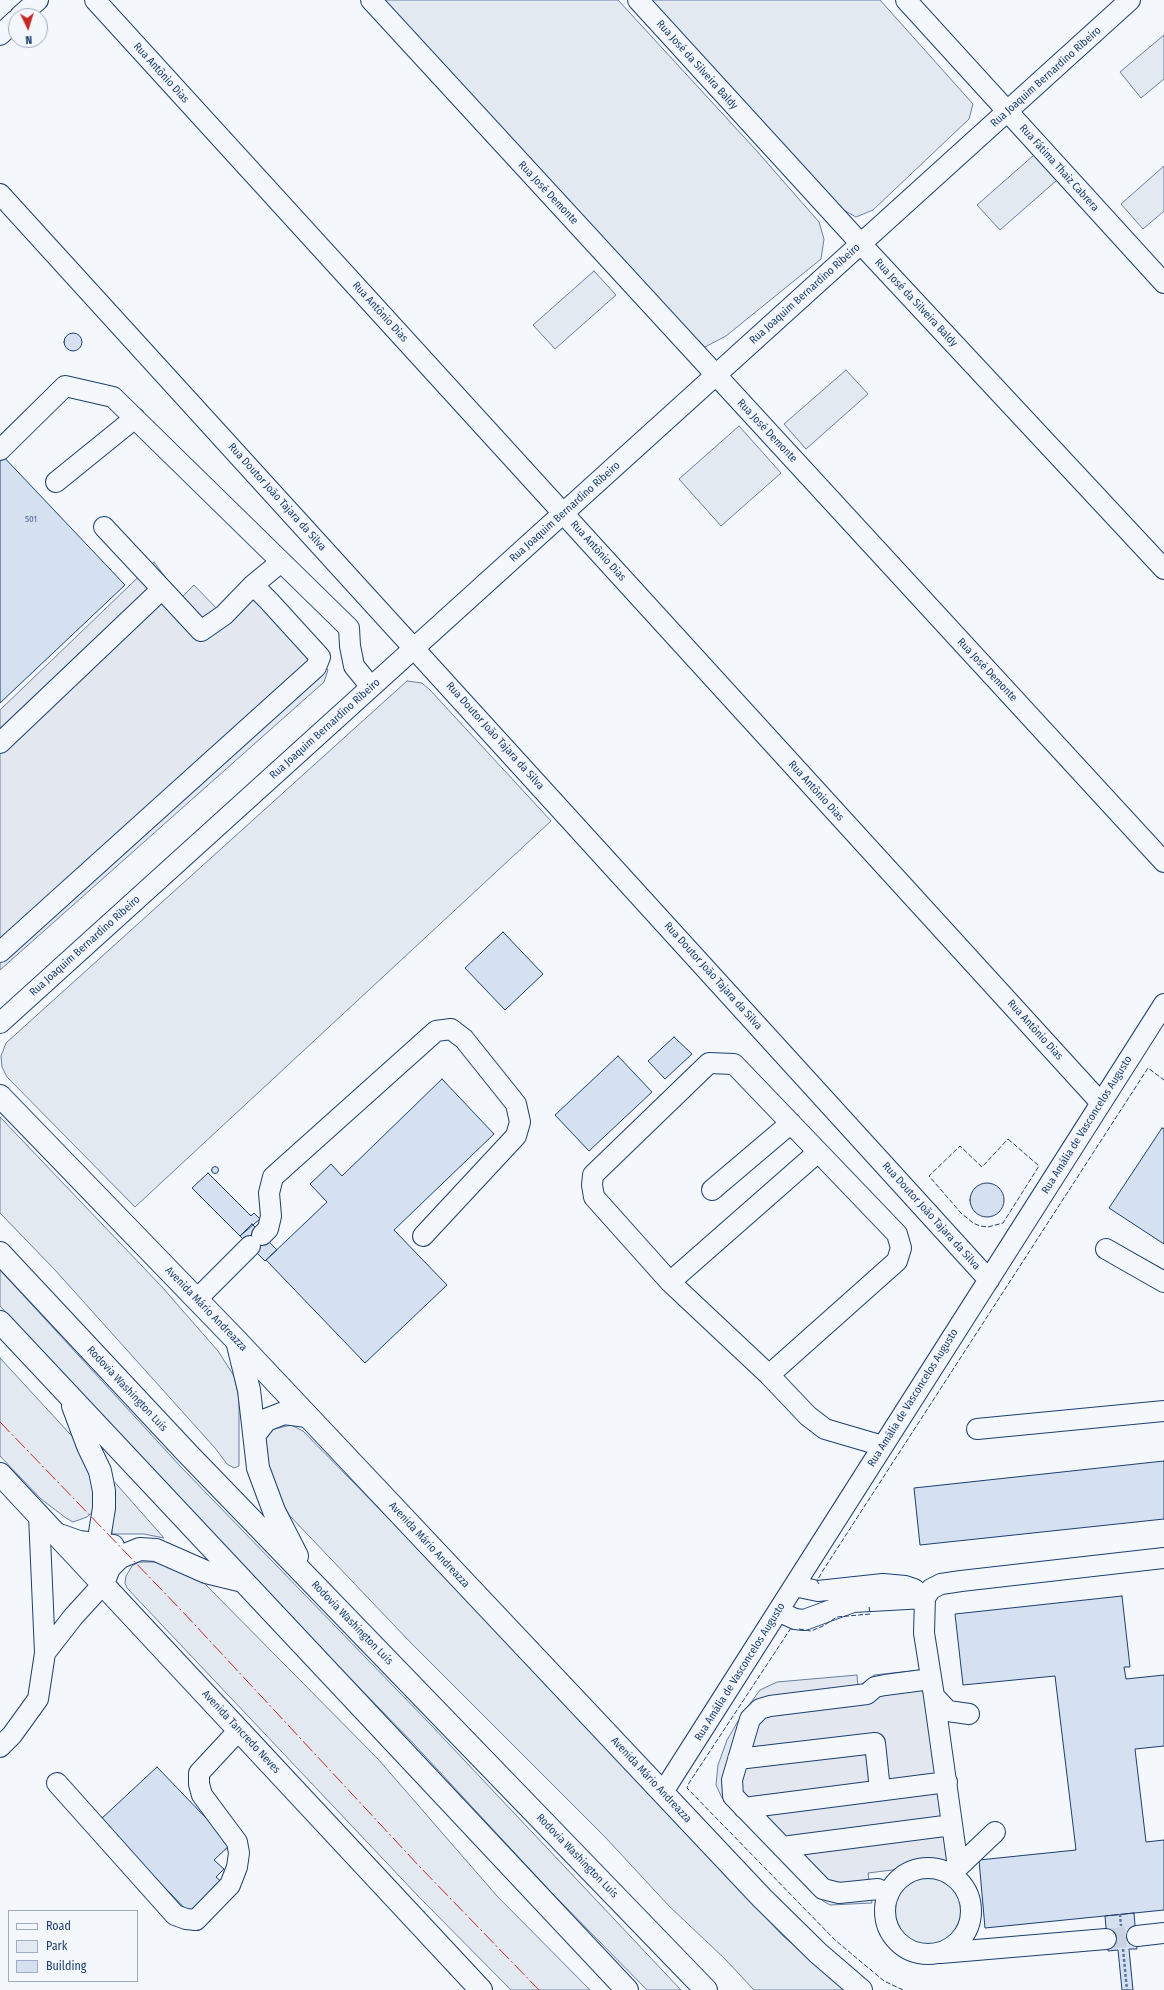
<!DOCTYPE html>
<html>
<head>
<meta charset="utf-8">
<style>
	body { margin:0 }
	#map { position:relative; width:1164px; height:1990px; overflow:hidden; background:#f4f7fb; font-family:"Fira Sans Condensed",sans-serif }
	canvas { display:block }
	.legend { position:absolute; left:8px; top:1910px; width:130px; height:72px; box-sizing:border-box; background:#f4f7fb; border:1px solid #9eadc5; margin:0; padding:5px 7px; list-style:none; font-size:12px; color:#1d3f73 }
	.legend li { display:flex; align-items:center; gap:8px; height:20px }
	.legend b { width:20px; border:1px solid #9eadc5 }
	.north { position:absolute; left:8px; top:8px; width:40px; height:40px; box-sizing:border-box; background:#f4f7fb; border:1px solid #9eadc5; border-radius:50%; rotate:176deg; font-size:11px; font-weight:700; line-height:16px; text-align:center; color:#1d3f73 }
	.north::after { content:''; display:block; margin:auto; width:14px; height:18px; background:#c62828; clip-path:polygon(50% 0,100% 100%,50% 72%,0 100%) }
</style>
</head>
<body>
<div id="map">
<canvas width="1164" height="1990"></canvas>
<ul class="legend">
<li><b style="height:5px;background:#f4f7fb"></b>Road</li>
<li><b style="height:11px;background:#e3e9f0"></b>Park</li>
<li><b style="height:11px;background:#d5e0f0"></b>Building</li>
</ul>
<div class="north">N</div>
</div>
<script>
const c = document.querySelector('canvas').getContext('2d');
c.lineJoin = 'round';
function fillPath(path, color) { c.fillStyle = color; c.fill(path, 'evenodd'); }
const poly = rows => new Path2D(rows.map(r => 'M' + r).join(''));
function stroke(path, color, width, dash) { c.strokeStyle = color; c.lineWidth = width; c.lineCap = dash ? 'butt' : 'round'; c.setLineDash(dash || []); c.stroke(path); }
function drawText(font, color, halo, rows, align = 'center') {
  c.font = font + ' "Fira Sans Condensed",sans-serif'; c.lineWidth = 3; c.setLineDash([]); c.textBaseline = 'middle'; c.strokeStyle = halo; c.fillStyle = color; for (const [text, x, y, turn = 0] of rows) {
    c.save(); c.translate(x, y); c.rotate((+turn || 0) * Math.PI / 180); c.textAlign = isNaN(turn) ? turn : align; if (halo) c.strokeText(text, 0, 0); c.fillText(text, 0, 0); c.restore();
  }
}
const green = poly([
	[382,0,618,0,755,149,819,222,824,239,821,259,726,336,705,347,601,242,382,0],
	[651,0,880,0,973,104,969,119,873,210,856,217,835,205,651,0],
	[1164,35,1164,79,1141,98,1120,72,1164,35],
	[1034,155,1057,180,1000,230,977,205,1034,155],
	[1164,166,1164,211,1143,229,1121,204,1164,166],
	[594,271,616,295,555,349,533,325,594,271],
	[846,370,868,394,806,449,784,424,846,370],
	[739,426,781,473,721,526,679,479,739,426],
	[407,681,422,683,430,690,551,821,135,1207,7,1077,2,1067,1,1056,6,1043,407,681],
	[0,1117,162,1287,218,1351,234,1376,239,1398,239,1466,234,1468,227,1464,215,1448,55,1270,0,1213,0,1117],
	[0,1270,181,1467,431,1725,681,1990,647,1990,550,1891,412,1742,160,1482,0,1306,0,1270],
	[0,1358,81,1446,96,1476,94,1511,87,1517,73,1522,66,1518,41,1499,0,1456,0,1358],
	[291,1425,303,1431,484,1616,598,1740,783,1936,846,1990,754,1990,725,1959,669,1906,606,1838,411,1643,290,1516,268,1481,262,1445,266,1436,274,1429,291,1425],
	[111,1478,164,1538,144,1534,112,1534,111,1478],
	[139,1562,155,1562,178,1568,201,1580,378,1759,497,1896,590,1990,511,1990,419,1897,127,1588,125,1583,126,1576,132,1566,139,1562],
	'892 1910a35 35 0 1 1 70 0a35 35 0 1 1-70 0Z'
]);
const parking = poly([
	[154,562,181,598,194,585,217,609,253,573,328,670,324,682,0,970,0,710,154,562],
	[920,1670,949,1863,868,1873,872,1903,830,1905,823,1901,722,1798,716,1785,718,1765,727,1740,741,1716,760,1690,777,1682,857,1675,858,1687,874,1675,920,1670]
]);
const building = poly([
	'64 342a9 9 0 1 1 18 0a9 9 0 1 1-18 0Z',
	[0,453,125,585,0,703,0,453],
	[503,932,543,974,505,1010,465,968,503,932],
	[674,1037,692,1054,665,1079,648,1061,674,1037],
	[618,1056,652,1092,589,1151,555,1115,618,1056],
	[442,1079,494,1134,394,1230,447,1285,365,1363,266,1260,327,1202,310,1184,331,1164,342,1176,442,1079],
	[1162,1128,1164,1129,1164,1244,1109,1208,1162,1128],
	'211.5 1170a3.5 3.5 0 1 1 7 0a3.5 3.5 0 1 1-7 0Z',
	[208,1173,251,1216,254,1213,260,1219,240,1236,192,1188,208,1173],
	'970 1200a17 17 0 1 1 34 0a17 17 0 1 1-34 0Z',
	[252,1224,277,1250,265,1261,240,1236,252,1224],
	[1164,1461,1164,1519,920,1545,914,1488,1164,1461],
	[1122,1596,1130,1667,1124,1667,1126,1679,1164,1675,1164,1746,1135,1749,1146,1842,1164,1840,1164,1910,985,1928,979,1860,1076,1850,1055,1676,963,1685,955,1614,1122,1596],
	[157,1767,231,1844,214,1860,224,1869,216,1877,223,1883,190,1914,100,1820,157,1767],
	[1134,1913,1137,1949,1129,1949,1133,1990,1122,1990,1118,1950,1108,1951,1105,1916,1134,1913]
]);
const minorTunnel = poly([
	[1106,1939,1137,1936]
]);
const path = poly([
	[1120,1914,1121,1926],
	[1123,1949,1127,1990]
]);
const minor = poly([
	[95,0,1101,1103],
	[371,0,1164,862],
	[638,0,861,244,1164,569],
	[906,0,1164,283],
	[20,16,38,0],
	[0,35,16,20],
	[0,194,989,1280],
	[0,450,65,386,113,397,349,628,350,646,354,666,371,687],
	[56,482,135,418],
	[104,527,162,589],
	[253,585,281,562],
	[0,743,162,589,201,631,224,615,253,585,269,601,320,657,316,667,0,952],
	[0,1023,1130,0],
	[712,1190,791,1123],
	[262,1235,268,1229,271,1216,269,1193,273,1177,436,1031,451,1029,464,1039,516,1104,520,1122,516,1136,423,1236],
	[1106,1249,1164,1282],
	[670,1282,818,1152],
	[197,1299,250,1246],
	[769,1375,897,1261,901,1248,897,1234,734,1064,709,1063,593,1175,592,1185,594,1197,670,1282,769,1375,808,1416,825,1429,883,1446],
	[977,1429,1164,1411],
	[794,1586,818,1591,883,1584,905,1586,914,1589,925,1598],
	[778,1611,795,1619,804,1620,853,1602,925,1598],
	[45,1653,73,1617,103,1584],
	[934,1696,958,1867],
	[969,1714,948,1711,934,1696,924,1633,925,1598,931,1589,941,1584,961,1581,1164,1558],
	[0,1747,12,1735,38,1699,45,1653,39,1515],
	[738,1759,875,1743,880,1790],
	[57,1783,175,1915,186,1919,196,1920,230,1885,237,1867,239,1853,237,1842,202,1795,199,1784,199,1773,239,1730],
	[663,1792,1164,1004],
	[744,1808,947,1782],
	[782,1847,952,1825],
	'885 1911a43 43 0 1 1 86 0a43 43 0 1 1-86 0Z',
	[952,1873,995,1832],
	[888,1896,878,1889,839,1893,823,1889,733,1796,732,1780,750,1719,760,1709,770,1706,867,1694,875,1687,885,1685,931,1679],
	[1137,1936,1164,1933],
	[941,1953,1106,1939]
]);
const major = poly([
	[0,1096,237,1341,762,1898,818,1953,861,1990],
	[0,1474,481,1990]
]);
const highway = poly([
	[0,1253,188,1454,706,1990],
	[0,1322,627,1990],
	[237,1341,249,1390,258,1468,274,1511,297,1556],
	[73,1406,88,1446,100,1471,104,1491,104,1508,98,1545,103,1584],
	[255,1434,266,1420,284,1413,307,1416],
	[59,1535,79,1542,113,1546],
	[103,1584,109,1568,120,1557,140,1549,156,1550,206,1572,243,1581]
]);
const fence = poly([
	[1008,1139,1039,1166,1003,1223,988,1227,980,1226,973,1223,961,1213,929,1176,960,1146,982,1167,1008,1139],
	[819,1584,817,1581,822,1572,1148,1068,1164,1080],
	[791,1628,689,1783,687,1788,835,1940,884,1981,903,1990],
	[799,1629,811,1631,823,1626,837,1617,870,1614,869,1606]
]);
const power = poly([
	[0,1422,182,1611,419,1866,539,1990]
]);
const numberNames = [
	["501",31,519]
];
const streetNames = [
	["Rua José da Silveira Baldy",697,65,48],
	["Rua Antônio Dias",161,73,48],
	["Rua Joaquim Bernardino Ribeiro",1046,77,-42],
	["Rua Fátima Thaiz Cabrera",1059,168,48],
	["Rua José Demonte",548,193,47],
	["Rua Joaquim Bernardino Ribeiro",805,294,-42],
	["Rua José da Silveira Baldy",916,303,47],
	["Rua Antônio Dias",380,312,48],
	["Rua José Demonte",767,431,47],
	["Rua Doutor João Tajara da Silva",277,497,48],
	["Rua Joaquim Bernardino Ribeiro",565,512,-42],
	["Rua Antônio Dias",598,551,48],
	["Rua José Demonte",987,670,47],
	["Rua Joaquim Bernardino Ribeiro",325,729,-42],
	["Rua Doutor João Tajara da Silva",495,736,48],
	["Rua Antônio Dias",816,791,48],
	["Rua Joaquim Bernardino Ribeiro",85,946,-42],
	["Rua Doutor João Tajara da Silva",713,976,48],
	["Rua Antônio Dias",1035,1030,48],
	["Rua Amália de Vasconcelos Augusto",1087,1125,-58],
	["Rua Doutor João Tajara da Silva",931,1216,48],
	["Avenida Mário Andreazza",206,1309,46],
	["Rodovia Washington Luís",127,1389,47],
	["Rua Amália de Vasconcelos Augusto",913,1398,-58],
	["Avenida Mário Andreazza",429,1545,47],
	["Rodovia Washington Luís",352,1623,46],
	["Rua Amália de Vasconcelos Augusto",740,1672,-58],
	["Avenida Tancredo Neves",241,1732,47],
	["Avenida Mário Andreazza",651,1780,47],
	["Rodovia Washington Luís",577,1856,46]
];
fillPath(green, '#e3e9f0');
stroke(green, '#687fa3', 1);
fillPath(parking, '#e3e8f0');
stroke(parking, '#687fa3', 1);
fillPath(building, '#d5e0f0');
stroke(building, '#1d3f73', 1);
stroke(minorTunnel, '#c9d2e0', 20, [20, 10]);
stroke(minor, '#1d3f73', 22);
stroke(major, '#1d3f73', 24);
stroke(highway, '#1d3f73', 24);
stroke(path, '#5e769c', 2.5, [3, 2]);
stroke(minor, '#f4f7fb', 20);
stroke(major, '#f4f7fb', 22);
stroke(highway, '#f4f7fb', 22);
stroke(fence, '#1d3f73', 1, [5, 2]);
stroke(power, '#c62828', 1, [14, 3, 2, 3]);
drawText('9px', '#4b6792', null, numberNames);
drawText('11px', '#1d3f73', '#f4f7fb', streetNames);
</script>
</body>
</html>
